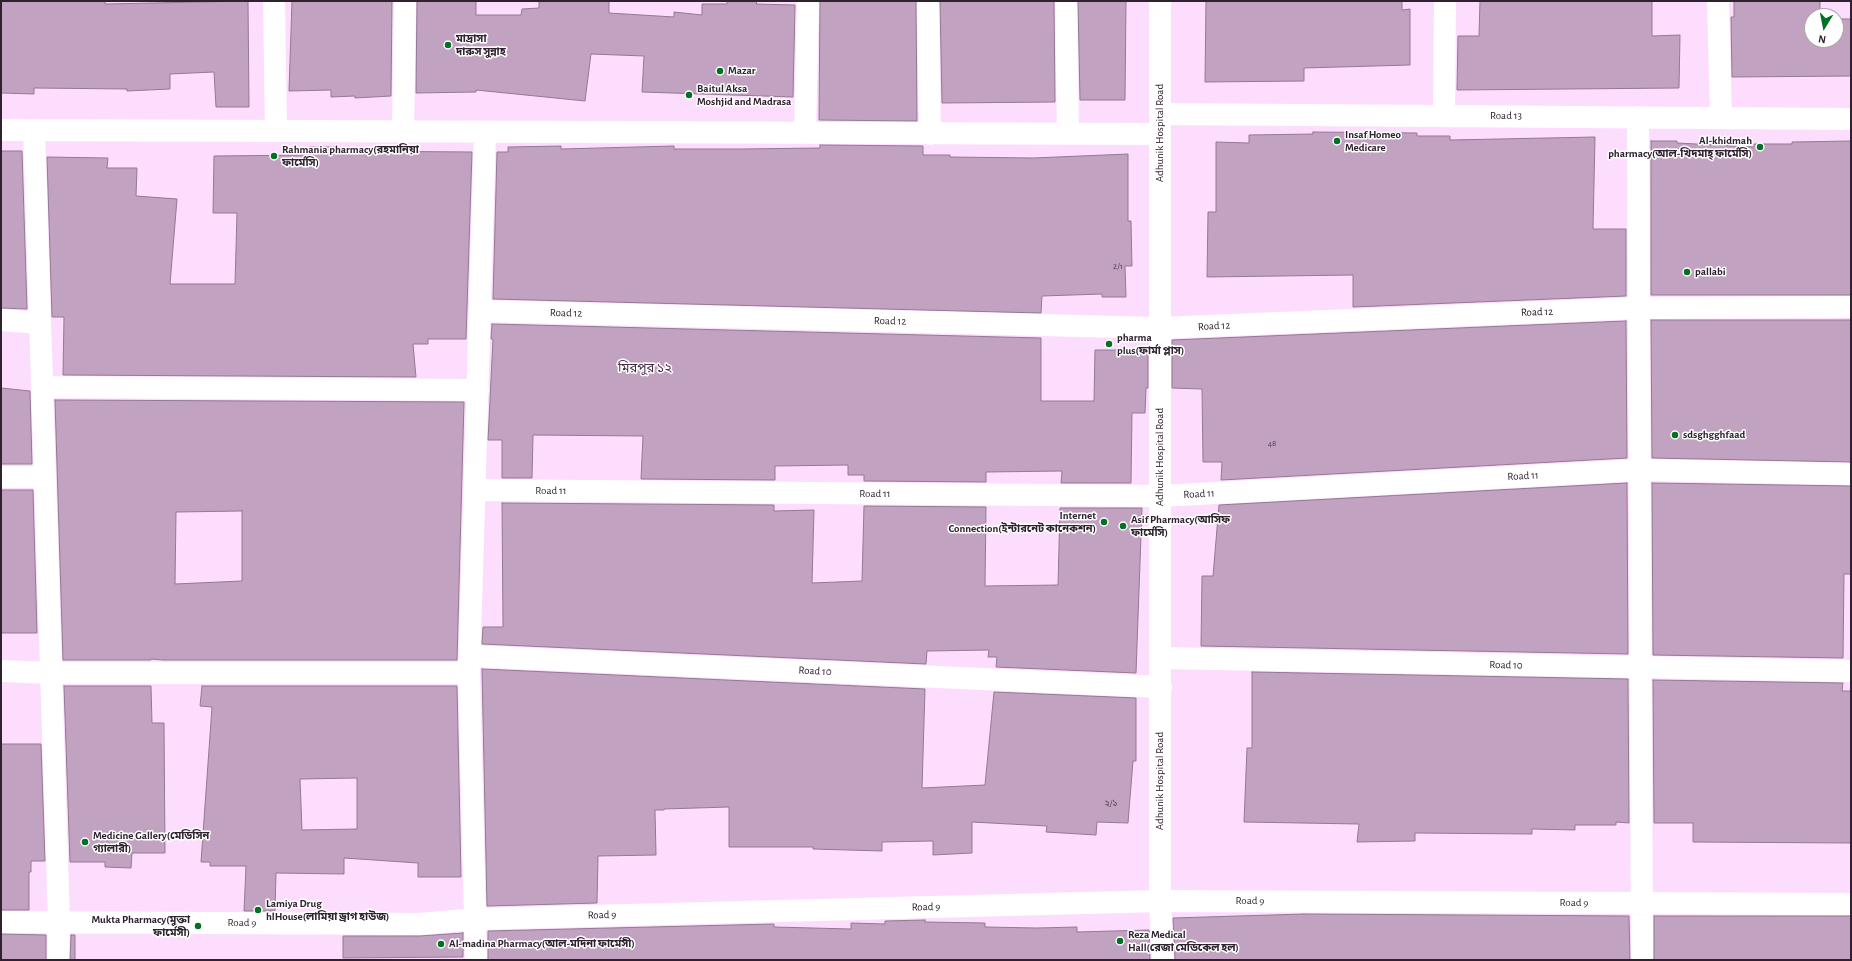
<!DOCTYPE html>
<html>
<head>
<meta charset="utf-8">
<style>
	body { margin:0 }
	#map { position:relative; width:1852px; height:961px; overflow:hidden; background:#fdddfd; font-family:"Alegreya Sans",sans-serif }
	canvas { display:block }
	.frame { position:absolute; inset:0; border:2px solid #2e222e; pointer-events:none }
	.north { position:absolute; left:1804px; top:8px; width:40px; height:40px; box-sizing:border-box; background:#fff; border:1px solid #aba7ab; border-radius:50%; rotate:190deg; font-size:11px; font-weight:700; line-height:16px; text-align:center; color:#2e222e }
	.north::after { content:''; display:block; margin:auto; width:14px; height:18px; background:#037123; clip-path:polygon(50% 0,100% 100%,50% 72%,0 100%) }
</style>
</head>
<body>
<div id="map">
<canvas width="1852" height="961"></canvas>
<div class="frame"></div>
<div class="north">N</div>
</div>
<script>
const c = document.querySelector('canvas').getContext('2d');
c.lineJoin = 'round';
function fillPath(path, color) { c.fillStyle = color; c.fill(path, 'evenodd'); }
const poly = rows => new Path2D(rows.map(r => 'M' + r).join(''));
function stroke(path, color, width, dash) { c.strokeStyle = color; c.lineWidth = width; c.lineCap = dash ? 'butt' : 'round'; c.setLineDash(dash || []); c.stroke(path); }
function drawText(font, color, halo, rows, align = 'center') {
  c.font = font + ' "Alegreya Sans","Noto Sans Bengali",sans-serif'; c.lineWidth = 3; c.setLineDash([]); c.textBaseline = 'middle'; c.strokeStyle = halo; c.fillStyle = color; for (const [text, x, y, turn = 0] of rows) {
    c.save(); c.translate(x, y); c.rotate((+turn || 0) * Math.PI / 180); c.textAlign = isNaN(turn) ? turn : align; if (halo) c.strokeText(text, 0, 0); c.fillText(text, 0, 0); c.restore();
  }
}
const building = poly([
	[1,1,105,1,105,4,248,1,249,107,216,107,214,72,170,74,170,89,127,91,127,89,34,88,34,94,1,93,1,1],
	[292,1,392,1,391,96,355,98,355,96,331,97,331,90,289,91,292,1],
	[417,1,476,1,476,15,521,15,522,9,539,8,539,1,609,1,609,13,674,17,674,12,702,15,702,4,727,4,727,1,757,1,756,4,795,5,793,97,642,92,644,56,591,54,585,101,476,90,476,92,416,93,417,1],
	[820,1,916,1,917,121,819,120,820,1],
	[940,1,1054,1,1055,102,942,103,940,1],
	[1078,1,1126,1,1125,100,1080,100,1078,1],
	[1206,1,1402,1,1402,10,1410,9,1410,65,1304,68,1304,81,1205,82,1206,1],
	[1480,1,1652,1,1652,36,1680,35,1679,88,1457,90,1458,36,1479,36,1480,1],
	[1734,1,1820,1,1820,16,1812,16,1812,40,1836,40,1836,19,1851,19,1851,76,1732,77,1731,17,1734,17,1734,1],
	[1313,132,1417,133,1417,136,1450,136,1450,140,1595,137,1593,229,1626,229,1626,296,1353,307,1353,275,1207,277,1208,212,1216,212,1216,142,1249,143,1249,135,1313,134,1313,132],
	[1651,141,1677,141,1677,143,1754,147,1754,144,1792,144,1792,142,1851,141,1851,295,1651,295,1651,141],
	[820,145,923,146,923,155,950,155,950,157,1033,158,1128,154,1128,221,1131,221,1132,266,1125,266,1126,297,1102,297,1102,294,1042,296,1041,313,493,299,497,152,508,152,508,147,561,146,561,149,674,146,674,149,741,149,820,148,820,145],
	[310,147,339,147,339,151,472,152,466,339,428,339,428,344,413,344,416,377,63,375,64,317,52,317,47,157,108,158,107,168,137,168,136,196,177,199,170,284,235,284,237,213,213,213,214,156,310,155,310,147],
	[1,151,22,151,27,309,1,308,1,151],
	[1651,320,1851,320,1851,462,1652,458,1651,320],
	[1626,321,1627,458,1221,480,1222,462,1203,462,1202,389,1172,388,1172,340,1626,321],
	[492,324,1041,338,1041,401,1094,401,1095,350,1148,350,1148,388,1146,388,1145,413,1132,413,1131,483,1061,483,1062,471,986,472,986,482,864,481,864,475,848,475,848,465,775,466,775,480,641,479,643,436,533,435,532,478,502,478,502,440,488,440,493,339,491,339,492,324],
	[1,388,30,391,32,464,1,464,1,388],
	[55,400,464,402,457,660,163,660,151,659,151,660,63,660,55,400],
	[242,511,242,581,175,584,176,512,242,511],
	[1627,483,1628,654,1201,646,1202,576,1213,576,1219,505,1627,483],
	[1652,483,1851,486,1851,574,1844,574,1843,658,1653,655,1652,483],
	[1,490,33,490,37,633,1,633,1,490],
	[502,503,774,505,774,511,814,510,812,583,862,581,864,506,986,507,985,586,1058,585,1060,508,1142,508,1136,673,996,667,997,657,988,657,989,650,927,651,926,664,482,644,483,627,503,627,502,503],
	[482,669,925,689,922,788,985,785,994,692,1136,698,1136,761,1133,761,1128,823,1097,822,1096,835,1046,832,1047,826,972,822,972,853,933,855,933,841,882,842,882,851,813,849,813,847,729,847,729,807,664,809,664,810,655,810,656,855,598,856,597,903,487,906,482,669],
	[1252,672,1628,679,1629,823,1616,822,1616,825,1575,825,1575,830,1532,829,1532,834,1415,833,1415,841,1357,842,1359,824,1244,822,1247,748,1252,748,1252,672],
	[1653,680,1843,683,1842,691,1851,691,1851,843,1693,842,1693,823,1654,823,1653,680],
	[64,686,151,686,152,723,164,723,165,853,132,853,131,868,105,867,105,862,70,862,64,686],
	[202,686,457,686,461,877,418,877,418,863,344,858,344,874,276,873,275,911,244,911,246,866,210,866,210,862,201,862,212,707,200,706,202,686],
	[357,778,357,829,302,830,300,779,357,778],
	[1,744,41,744,45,861,31,861,31,872,29,872,29,910,1,910,1,744],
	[1304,914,1629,916,1630,960,1175,960,1173,918,1304,914],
	[1654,916,1851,916,1851,960,1654,960,1654,916],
	[925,920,925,922,985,923,985,927,1037,928,1077,927,1077,932,1149,930,1150,960,488,960,488,931,774,924,774,927,851,929,851,923,885,924,885,921,925,920],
	[463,933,463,957,343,958,343,936,420,936,463,933],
	[1,934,46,935,46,960,1,960,1,934],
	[71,935,75,935,75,960,70,960,71,935]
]);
const street = poly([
	[274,1,276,131],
	[928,1,930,134],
	[1066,1,1068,134],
	[1718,1,1721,118],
	[1160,114,1851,119],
	[1444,116,1445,1],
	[1638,117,1642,960],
	[1,130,1160,134],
	[34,130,59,923,58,960],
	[403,131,405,1],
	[805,133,808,1],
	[480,311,1160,328,1639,308,1851,307],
	[1,320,40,323],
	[42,387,478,390],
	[1,477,45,477],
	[475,490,1160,496,1639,470,1851,474],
	[470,656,1161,687],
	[1161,658,1851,671],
	[1,671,51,673,469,673],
	[1,922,420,924,476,919,1160,901,1851,904],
	[476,960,469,673,485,132]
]);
const secondary = poly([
	[1160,1,1160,901,1163,960]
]);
const markers = [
	[448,45,4,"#037123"],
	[720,71,4,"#037123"],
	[689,95,4,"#037123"],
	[1337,141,4,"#037123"],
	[1760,147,4,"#037123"],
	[274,156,4,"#037123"],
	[1687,272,4,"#037123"],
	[1109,344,4,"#037123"],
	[1675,435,4,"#037123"],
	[1104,522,4,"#037123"],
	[1123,526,4,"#037123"],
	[85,842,4,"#037123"],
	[258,910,4,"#037123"],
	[198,926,4,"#037123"],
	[1120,941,4,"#037123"],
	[441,944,4,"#037123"]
];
const numberNames = [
	["2/1",1118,266],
	["48",1272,443],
	["২/১",1111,803]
];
const poiNames = [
	["মাদ্রাসা",456,39],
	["দারুস সুন্নাহ",456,52],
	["Mazar",728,71],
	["Baitul Aksa",697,89],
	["Moshjid and Madrasa",697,102],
	["Insaf Homeo",1345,135],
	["Medicare",1345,148],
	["Al-khidmah",1752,141,"right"],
	["pharmacy(আল-খিদমাহ্ ফার্মেসি)",1752,154,"right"],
	["Rahmania pharmacy(রহমানিয়া",282,150],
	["ফার্মেসি)",282,163],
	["pallabi",1695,272],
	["pharma",1117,338],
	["plus(ফার্মা প্লাস)",1117,351],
	["sdsghgghfaad",1683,435],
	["Internet",1096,516,"right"],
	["Connection(ইন্টারনেট কানেকশন)",1096,529,"right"],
	["Asif Pharmacy(আসিফ",1131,520],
	["ফার্মেসি)",1131,533],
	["Medicine Gallery(মেডিসিন",93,836],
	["গ্যালারী)",93,849],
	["Lamiya Drug",266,904],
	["hlHouse(লামিয়া ড্রাগ হাউজ)",266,917],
	["Mukta Pharmacy(মুক্তা",190,920,"right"],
	["ফার্মেসী)",190,933,"right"],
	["Reza Medical",1128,935],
	["Hall(রেজা মেডিকেল হল)",1128,948],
	["Al-madina Pharmacy(আল-মদিনা ফার্মেসী)",449,944]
];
const streetNames = [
	["Road 13",1506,116],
	["Adhunik Hospital Road",1160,133,-90],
	["Road 12",1537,312,-2],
	["Road 12",566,313,1],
	["Road 12",890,321,1],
	["Road 12",1214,326,-3],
	["Adhunik Hospital Road",1160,457,-90],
	["Road 11",1523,476,-3],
	["Road 11",551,491],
	["Road 11",875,494],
	["Road 11",1199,494,-3],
	["Road 10",1506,665,1],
	["Road 10",815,671,3],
	["Adhunik Hospital Road",1160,781,-90],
	["Road 9",1250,901],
	["Road 9",1574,903],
	["Road 9",926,907,-1],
	["Road 9",602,915,-1],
	["Road 9",242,923]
];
const quarterNames = [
	["মিরপুর ১২",645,368]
];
fillPath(building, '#c1a2c0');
stroke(building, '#957895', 1);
stroke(street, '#fff', 22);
stroke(secondary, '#fff', 22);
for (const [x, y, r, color] of markers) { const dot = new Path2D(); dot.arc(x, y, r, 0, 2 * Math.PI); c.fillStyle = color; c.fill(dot); stroke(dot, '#fff', 1.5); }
drawText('9px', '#534252', null, numberNames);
drawText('bold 11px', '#2e222e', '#fff', poiNames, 'left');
drawText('11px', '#2e222e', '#fff', streetNames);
drawText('13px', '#452d46', '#fff', quarterNames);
</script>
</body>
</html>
